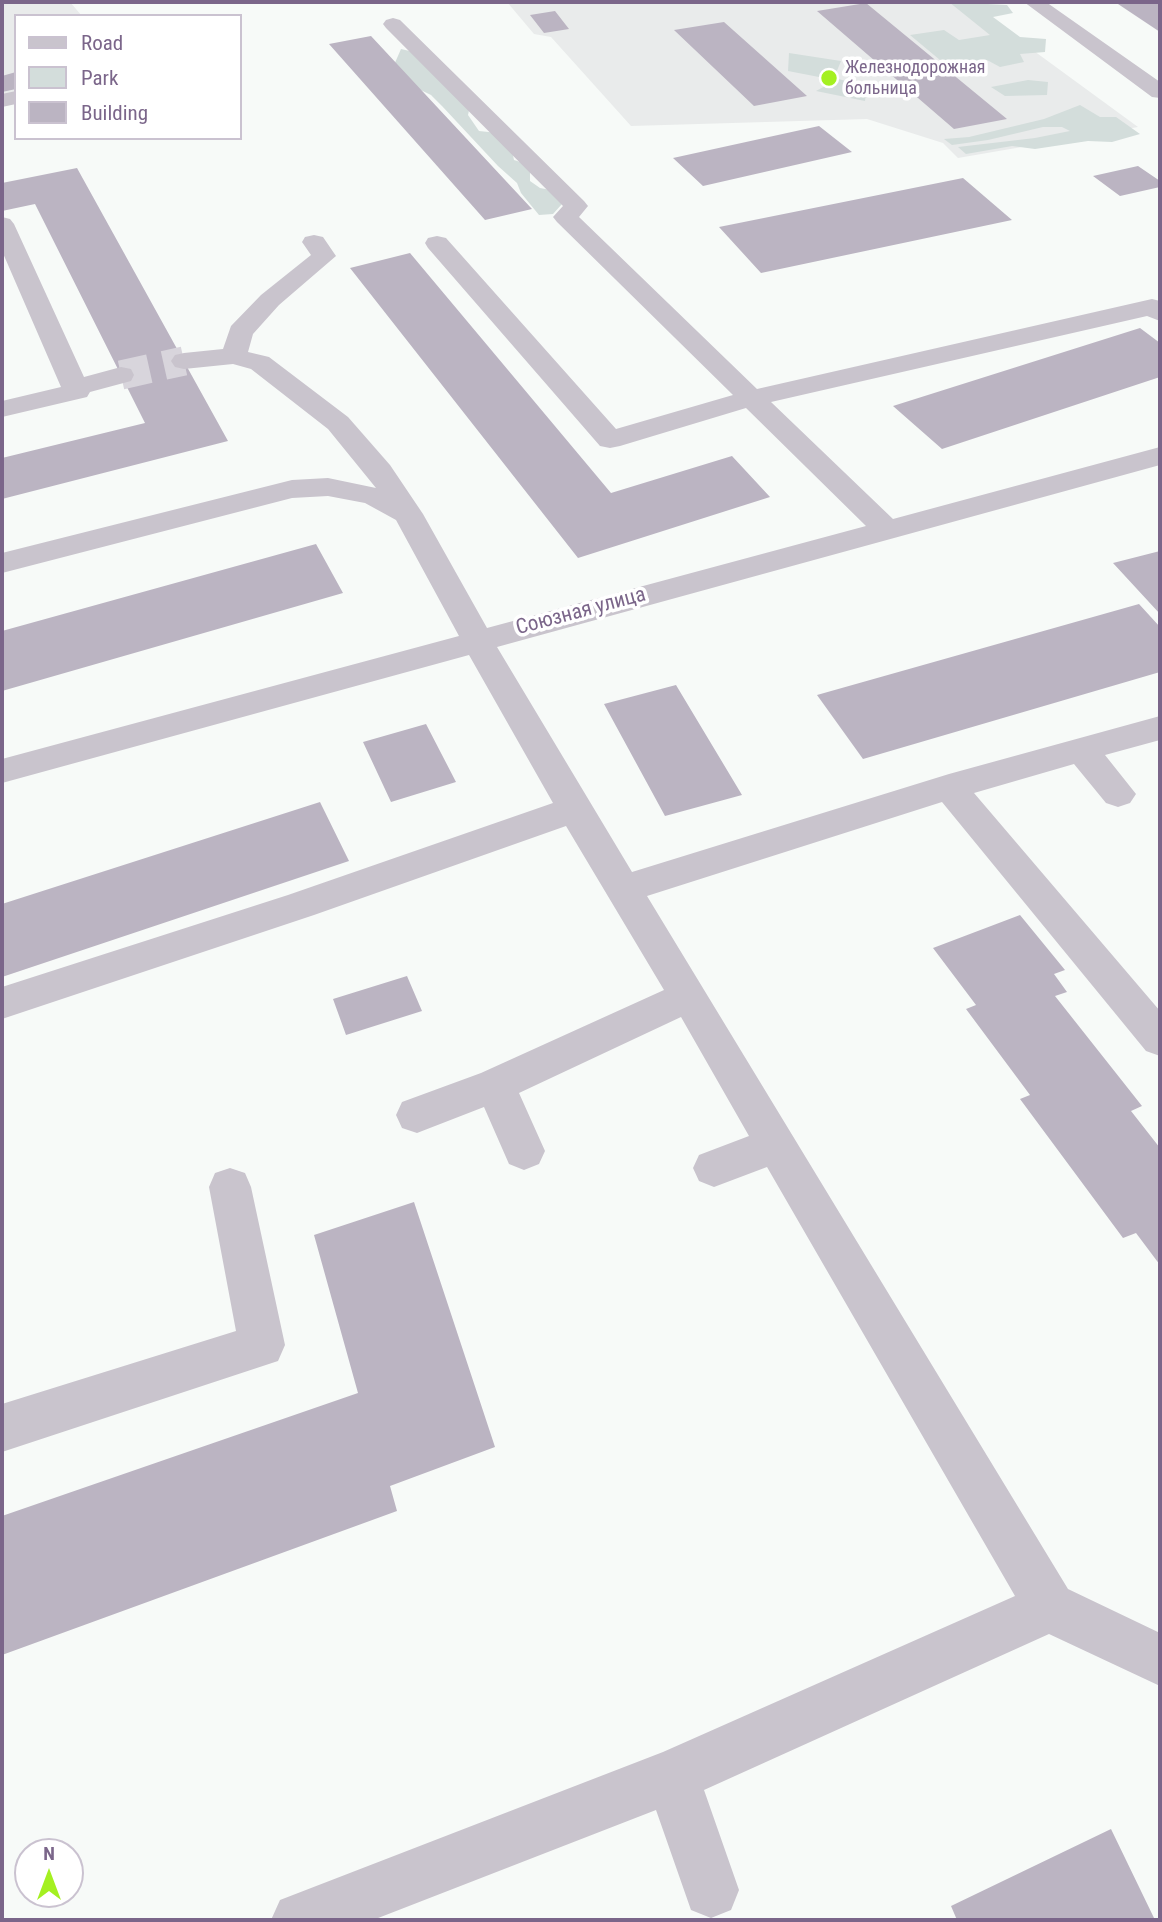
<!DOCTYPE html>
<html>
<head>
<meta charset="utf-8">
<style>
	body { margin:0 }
	#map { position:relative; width:1162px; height:1922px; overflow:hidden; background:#f7faf8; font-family:"Roboto Condensed",sans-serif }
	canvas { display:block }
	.frame { position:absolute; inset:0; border:4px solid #7b668a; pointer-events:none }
	.legend { position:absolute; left:14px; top:14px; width:228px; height:126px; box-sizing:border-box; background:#fff; border:2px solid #cac2d0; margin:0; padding:9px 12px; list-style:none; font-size:21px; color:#7b668a }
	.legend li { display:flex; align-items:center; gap:14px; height:35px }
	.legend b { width:35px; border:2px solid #cac2d0 }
	.north { position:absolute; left:14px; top:1838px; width:70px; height:70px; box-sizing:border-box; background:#fff; border:2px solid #cac2d0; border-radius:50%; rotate:0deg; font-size:19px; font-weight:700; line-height:28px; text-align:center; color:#7b668a }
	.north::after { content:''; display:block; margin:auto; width:24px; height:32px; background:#a4f021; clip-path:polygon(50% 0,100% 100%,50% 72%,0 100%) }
</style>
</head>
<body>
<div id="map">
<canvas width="1162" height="1922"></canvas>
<div class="frame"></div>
<ul class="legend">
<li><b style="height:9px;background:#c9c4cd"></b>Road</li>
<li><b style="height:19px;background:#d3dddb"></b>Park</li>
<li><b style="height:19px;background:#bbb4c2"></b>Building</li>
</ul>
<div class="north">N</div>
</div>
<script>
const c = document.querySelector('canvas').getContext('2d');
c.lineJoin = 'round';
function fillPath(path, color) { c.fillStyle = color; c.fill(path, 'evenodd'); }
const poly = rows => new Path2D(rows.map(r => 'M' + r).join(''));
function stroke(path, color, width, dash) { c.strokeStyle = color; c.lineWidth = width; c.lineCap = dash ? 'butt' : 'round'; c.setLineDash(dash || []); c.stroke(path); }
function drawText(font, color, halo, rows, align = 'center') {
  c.font = font + ' "Roboto Condensed",sans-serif'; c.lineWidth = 7; c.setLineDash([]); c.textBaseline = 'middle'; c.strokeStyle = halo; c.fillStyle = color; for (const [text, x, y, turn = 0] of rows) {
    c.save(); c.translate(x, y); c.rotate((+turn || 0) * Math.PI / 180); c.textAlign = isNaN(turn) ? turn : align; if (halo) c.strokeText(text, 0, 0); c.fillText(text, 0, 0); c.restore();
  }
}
const built = poly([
	[2,2,70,2,82,16,16,16,16,101,2,104],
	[507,2,967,2,1138,127,958,158,943,143,867,119,631,126,551,37,534,34]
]);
const green = poly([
	[949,2,1007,5,1013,13,993,17,1020,37,1046,39,1045,52,1020,54,1024,62,1000,67,987,60,970,64,976,70,958,75,910,35,944,30,959,40,990,35],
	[401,49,418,53,470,106,468,115,479,131,498,133,511,146,514,160,530,165,530,181,540,188,556,191,562,204,553,214,539,215,521,193,517,183,498,166,442,106,431,95,404,82,394,65],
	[789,53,841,61,834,78,867,86,865,101,816,91,831,83,819,77,788,71],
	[1028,80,1048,82,1047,95,1005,96,991,87],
	[1080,105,1100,117,1116,117,1140,134,1112,142,1088,141,1035,149,1012,146,966,154,958,147,1035,138,1070,131,1062,127,1043,127,988,140,952,145,944,139,969,137,1044,119]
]);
const building = poly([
	[1115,2,1160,2,1160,32],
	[866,3,1007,119,954,129,817,11],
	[555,11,569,29,544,33,530,15],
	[724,22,807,96,754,106,674,30],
	[371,36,532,209,485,220,329,44],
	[16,72,16,89,2,92,2,76],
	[819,126,852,152,703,186,673,158],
	[1138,166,1160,181,1160,187,1120,196,1093,176],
	[77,168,228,441,2,499,2,458,145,423,35,204,2,211,2,183],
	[963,178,1012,220,761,273,719,227],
	[410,253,611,493,732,456,770,497,578,558,350,268],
	[1140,328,1160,343,1160,377,942,449,893,406],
	[316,544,343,593,2,691,2,631],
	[1160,551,1160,614,1113,563],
	[1139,604,1160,627,1160,672,863,759,817,695],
	[676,685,742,795,665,816,604,704],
	[426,724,456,782,391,802,363,742],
	[320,802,349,861,2,977,2,904],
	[1020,915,1065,970,1054,974,1067,992,1055,996,1142,1106,1131,1111,1160,1148,1160,1265,1136,1233,1123,1238,1020,1099,1030,1095,966,1009,976,1005,933,948],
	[407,976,422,1011,346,1035,333,999],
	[414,1202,495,1447,390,1486,397,1511,2,1655,2,1516,358,1393,314,1235],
	[1111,1829,1155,1920,957,1920,951,1906]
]);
const minorTunnel = poly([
	[121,375,184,361]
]);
const minor = poly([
	[1024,2,1046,2,1160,82,1160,98,1152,97,1024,2],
	[393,18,400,20,584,201,588,206,579,217,757,389,1152,299,1160,301,1160,321,1147,316,771,402,893,519,1160,447,1160,465,497,647,632,872,949,774,1160,716,1160,740,1105,755,1136,794,1130,803,1118,807,1106,803,1074,764,974,793,1160,1011,1160,1056,1146,1051,942,802,647,896,1068,1589,1160,1633,1160,1686,1049,1634,704,1790,739,1890,731,1910,711,1918,691,1910,656,1810,373,1920,271,1920,280,1900,663,1752,1015,1596,767,1167,714,1187,699,1181,693,1168,699,1155,749,1136,681,1017,519,1093,545,1151,539,1164,524,1170,509,1164,484,1107,417,1133,402,1128,396,1115,402,1102,481,1073,664,990,566,826,314,915,2,1019,2,987,288,895,553,803,469,655,2,783,2,759,459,636,396,520,365,503,328,496,292,498,2,573,2,553,292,480,328,478,376,488,328,429,251,369,233,364,184,369,175,367,171,361,175,355,184,353,223,349,231,326,261,295,311,255,302,242,305,237,314,235,323,237,336,256,279,305,253,334,248,352,269,357,348,417,390,465,423,514,487,628,866,526,746,408,620,446,610,448,600,446,428,248,425,243,428,238,437,236,446,238,616,429,733,395,557,222,553,217,563,206,386,28,383,24,386,20,393,18],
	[16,91,16,104,2,107,2,94,16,91],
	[2,217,10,219,14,224,84,377,121,367,131,369,134,375,131,381,90,392,87,397,2,417,2,401,61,387,2,251,2,217],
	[230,1168,245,1173,251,1187,285,1345,278,1361,2,1452,2,1404,236,1331,209,1187,215,1173,230,1168]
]);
const markers = [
	[829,78,9,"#a4f021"]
];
const farPoinames = [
	["Железнодорожная",845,68],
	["больница",845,89]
];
const streetNames = [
	["Союзная улица",581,612,-15]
];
fillPath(built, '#e9ebeb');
fillPath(green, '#d3dddb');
fillPath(building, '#bbb4c2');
stroke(minorTunnel, '#d8d5dc', 29, [29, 15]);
fillPath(minor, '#c9c4cd');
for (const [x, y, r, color] of markers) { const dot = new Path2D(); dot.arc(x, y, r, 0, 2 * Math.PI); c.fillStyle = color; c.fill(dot); stroke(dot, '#fff', 2.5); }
drawText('18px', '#7b668a', '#fff', farPoinames, 'left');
drawText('21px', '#7b668a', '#fff', streetNames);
</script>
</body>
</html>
